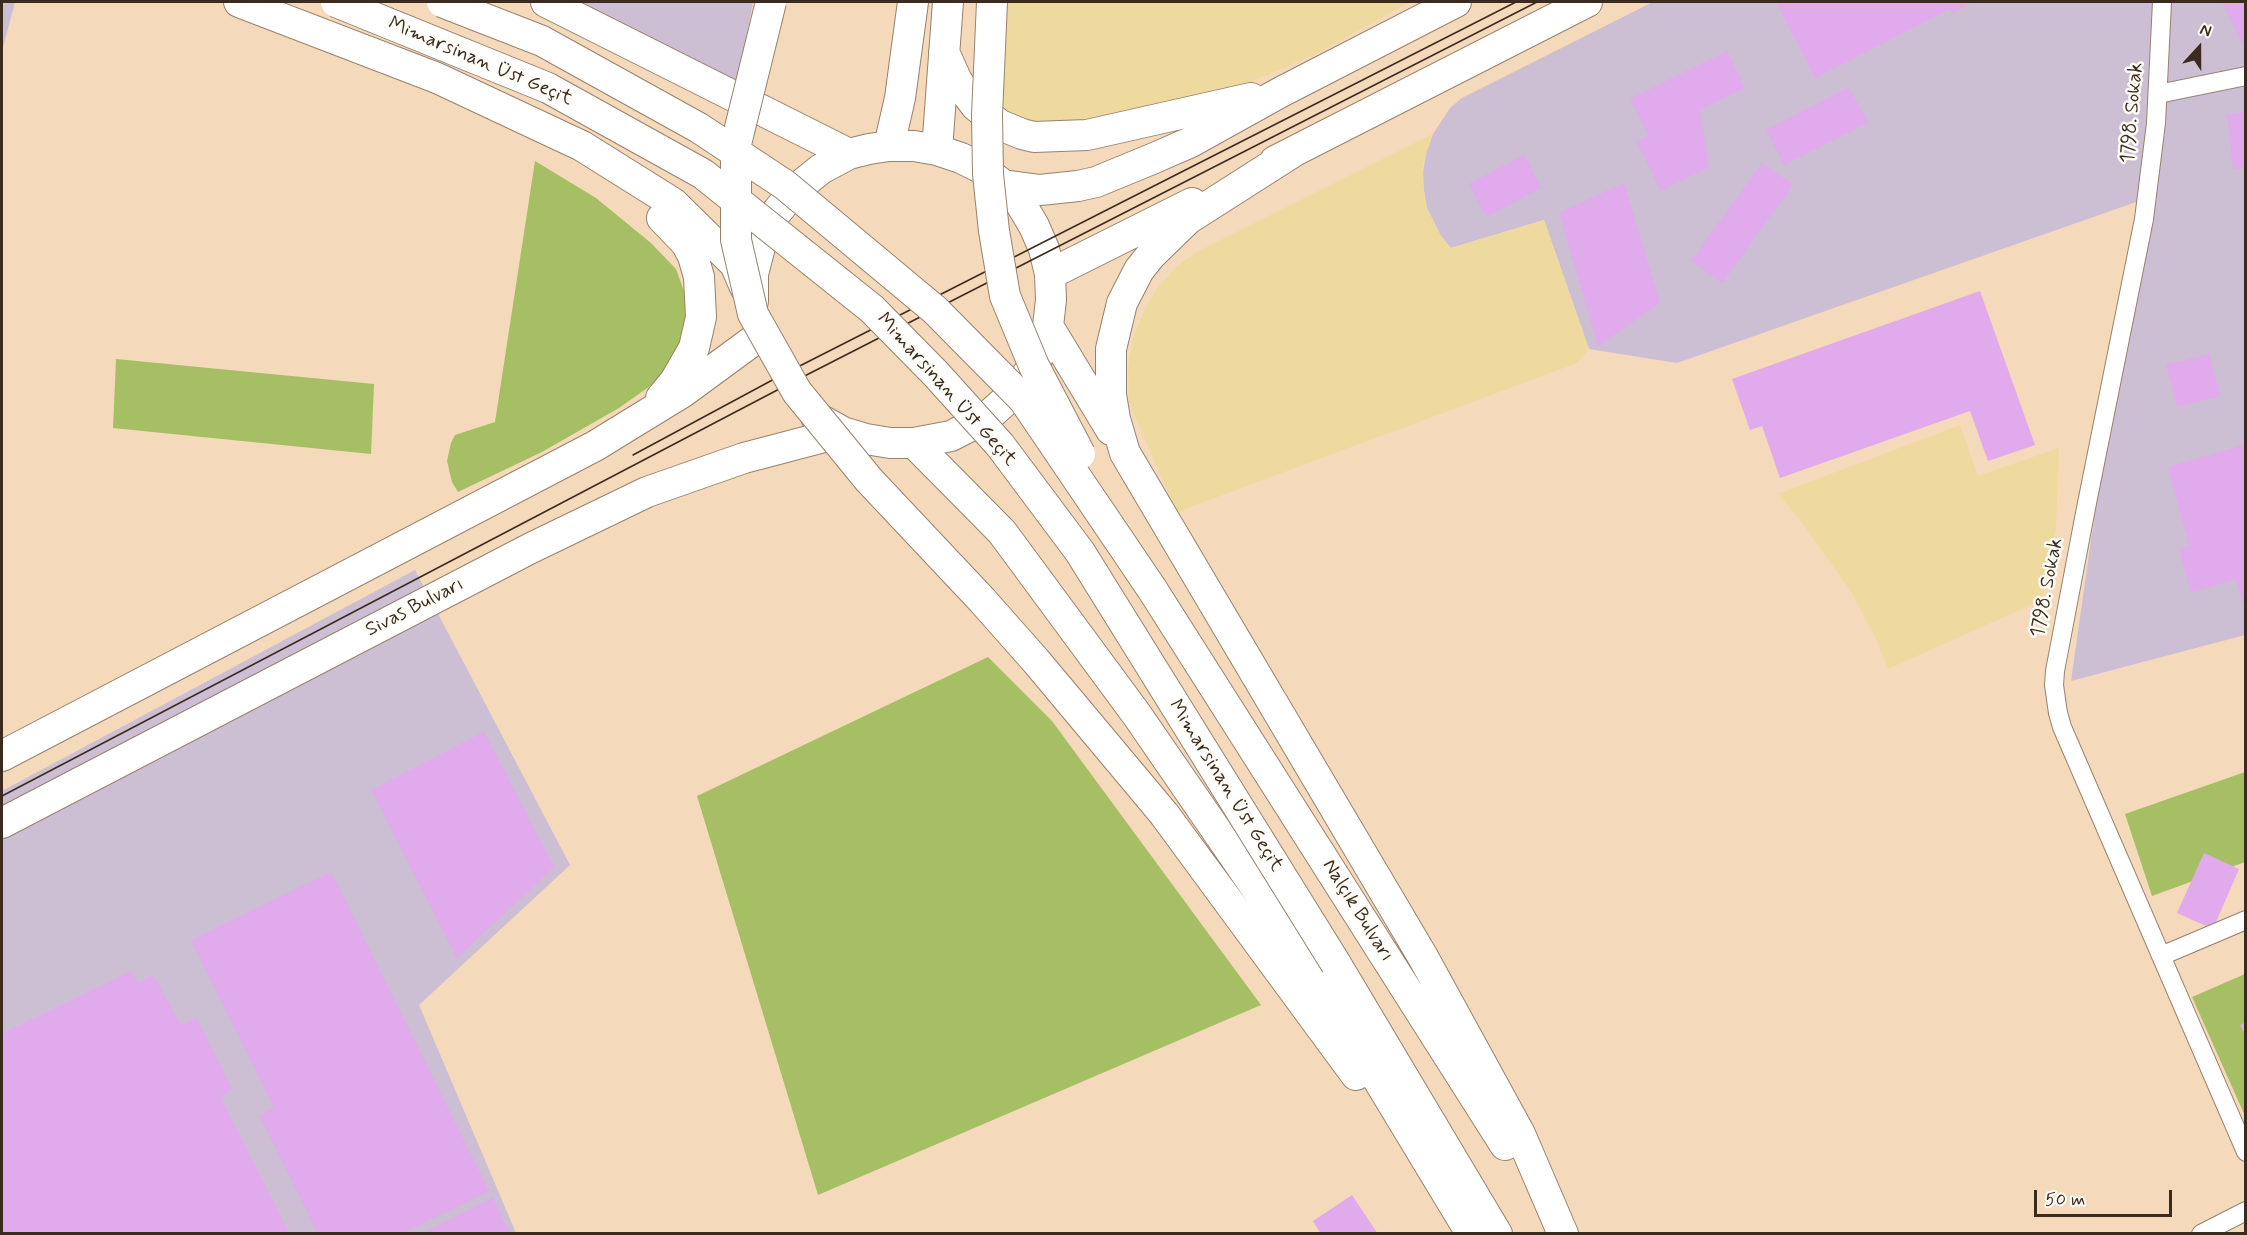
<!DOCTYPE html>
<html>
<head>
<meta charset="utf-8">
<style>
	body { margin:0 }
	#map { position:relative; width:2247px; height:1235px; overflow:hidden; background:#f4d9bb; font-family:Mynerve,sans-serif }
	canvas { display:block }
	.frame { position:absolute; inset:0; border:3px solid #3b2a1e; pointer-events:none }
	.north { position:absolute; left:2169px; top:18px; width:60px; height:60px; -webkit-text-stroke:4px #fdfcf7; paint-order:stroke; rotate:21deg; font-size:16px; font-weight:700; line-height:24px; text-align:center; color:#3b2a1e }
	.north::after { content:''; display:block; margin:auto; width:21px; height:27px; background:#3b2a1e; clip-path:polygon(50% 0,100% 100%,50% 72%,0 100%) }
	.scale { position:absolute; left:2034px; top:1190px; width:138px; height:27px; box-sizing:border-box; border:3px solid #3b2a1e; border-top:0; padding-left:8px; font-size:18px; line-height:21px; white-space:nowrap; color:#3b2a1e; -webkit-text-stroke:4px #fdfcf7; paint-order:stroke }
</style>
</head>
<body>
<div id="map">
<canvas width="2247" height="1235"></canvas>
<div class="frame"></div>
<div class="north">N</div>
<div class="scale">50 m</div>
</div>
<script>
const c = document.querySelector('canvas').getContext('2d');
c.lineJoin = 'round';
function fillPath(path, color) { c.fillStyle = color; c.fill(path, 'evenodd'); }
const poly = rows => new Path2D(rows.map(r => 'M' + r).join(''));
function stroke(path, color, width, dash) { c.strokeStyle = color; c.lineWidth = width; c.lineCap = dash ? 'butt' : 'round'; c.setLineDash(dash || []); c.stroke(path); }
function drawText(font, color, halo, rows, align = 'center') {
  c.font = font + ' Mynerve,sans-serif'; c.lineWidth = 5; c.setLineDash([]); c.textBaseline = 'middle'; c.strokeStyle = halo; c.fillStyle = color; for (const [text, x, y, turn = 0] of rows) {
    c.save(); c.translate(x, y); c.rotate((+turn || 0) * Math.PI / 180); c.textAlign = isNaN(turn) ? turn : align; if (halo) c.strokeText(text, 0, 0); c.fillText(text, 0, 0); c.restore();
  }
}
const industrial = poly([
	[2,2,15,2,2,51],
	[554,2,753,2,738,85],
	[1653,2,2245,2,2245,635,2071,681,2139,201,1677,363,1589,349,1544,220,1451,248,1441,236,1427,208,1422,178,1427,148,1433,134,1450,108,1462,98],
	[415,570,570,865,419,1005,516,1233,2,1234,2,791]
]);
const green = poly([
	[535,161,596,198,651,243,676,269,685,294,686,307,686,321,680,345,669,367,653,384,619,408,542,452,458,492,452,482,447,461,451,443,455,435,495,422],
	[116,359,374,384,371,454,113,428],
	[988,657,1052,721,1261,1005,818,1195,697,796],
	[2245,772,2245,862,2152,896,2125,814],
	[2245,974,2245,1116,2192,997]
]);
const sand = poly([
	[1006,2,1410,2,1316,54,1243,85,1096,127,1032,123,1000,109],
	[1433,134,1423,163,1424,193,1427,208,1441,236,1451,248,1544,220,1589,349,1577,363,1177,512,1129,403,1128,370,1133,337,1147,305,1156,290,1176,267,1197,252],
	[1960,425,1978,476,2059,448,2056,528,2042,600,1888,669,1878,643,1852,593,1800,520,1778,494]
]);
const building = poly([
	[1776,2,1974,2,1952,13,1950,9,1815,78],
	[2222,2,2246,2,2246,51],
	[1727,51,1745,88,1700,110,1709,167,1661,191,1636,141,1648,135,1630,99],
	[1849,87,1868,123,1784,165,1766,130],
	[2246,112,2246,168,2233,169,2227,114],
	[1524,155,1541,188,1486,217,1469,184],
	[1762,163,1793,185,1722,283,1691,261],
	[1624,183,1660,303,1598,346,1559,213],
	[1980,291,2035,445,1988,461,1970,411,1780,478,1762,426,1750,430,1732,379],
	[2209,354,2220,396,2177,407,2166,365],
	[2246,444,2246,611,2245,611,2236,579,2191,593,2179,549,2189,546,2168,467],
	[484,732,554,867,457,958,371,790],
	[2204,853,2239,869,2213,929,2177,913],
	[331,872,489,1191,401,1234,318,1234,259,1115,274,1108,191,940],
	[131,971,138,983,153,975,181,1025,197,1018,232,1089,221,1098,290,1234,2,1234,2,1034],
	[2246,1022,2246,1036,2240,1025],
	[1352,1195,1378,1234,1321,1234,1313,1221],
	[493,1198,510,1234,421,1234]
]);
const minor = poly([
	[2162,2,2156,123,2144,219,2086,508,2055,671,2054,685,2058,713,2062,727,2246,1152],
	[2158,94,2246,76],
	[2161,956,2246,920],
	[2201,1234,2246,1211]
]);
const trunk = poly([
	[239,2,437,78,582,146,673,203,735,264,745,287],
	[546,2,849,154],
	[944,52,957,81,976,106,1000,125,1022,134,1034,137,1087,135,1251,98],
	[889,146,900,98,913,2],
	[937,150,948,2],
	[1293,152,1188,219,1151,255,1139,270,1122,303,1111,349,1111,395,1115,419,1125,453,1423,957,1520,1134,1563,1234],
	[1275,161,1587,2],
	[1003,185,1040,190,1078,186,1096,182,1152,159,1191,142,1281,92,1456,2],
	[1050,274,1192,203],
	[753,301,753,274,761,243,775,214,796,189,821,169,849,154,869,149,889,146,914,146,937,150,961,158,983,169,1003,185,1021,204,1034,226,1044,249,1050,274,1051,300,1048,326,1036,362,1014,393,986,418,951,436,914,443,890,443,866,439,843,432,816,417],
	[1048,326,1111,430],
	[661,398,675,381,694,348,701,317,699,277,693,256,686,243,662,218],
	[914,443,1002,532,1137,715,1276,917,1342,1020,1469,1230],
	[1152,589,1505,1145],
	[2,756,595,446,683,392,758,337],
	[1164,814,1356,1075],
	[2,823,531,548,647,492,744,458,843,432],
	[1336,964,1497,1234]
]);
const tram = poly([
	[633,455,778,377,1516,2],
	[2,796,785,386,1537,2]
]);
const trunkBridge = poly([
	[336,2,548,88,703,174,872,309,936,374,1000,445,1080,552,1336,964],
	[442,2,542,41,699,128,785,185,935,310,1024,400,1152,589],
	[771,2,736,144,736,240,753,314,797,392,869,480,982,600,1036,661,1164,814],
	[992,2,987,115,988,174,994,231,1005,296,1034,366,1080,454]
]);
const streetNames = [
	["Mimarsinan Üst Geçit",480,62,23],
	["1798. Sokak",2133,113,-85],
	["Mimarsinan Üst Geçit",946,390,48],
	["1798. Sokak",2048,588,-79],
	["Sivas Bulvarı",415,608,-27],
	["Mimarsinan Üst Geçit",1225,786,58],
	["Nalçık Bulvarı",1357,911,58]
];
fillPath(industrial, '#ccbed3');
fillPath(green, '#a7bf64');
fillPath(sand, '#eeda9e');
fillPath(building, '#e1aaec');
stroke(minor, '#98826c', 20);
stroke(trunk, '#98826c', 32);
stroke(minor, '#fff', 18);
stroke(trunk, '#fff', 30);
stroke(tram, '#3b2a1e', 1.5);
stroke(trunkBridge, '#98826c', 32, []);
stroke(trunkBridge, '#fff', 30);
drawText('20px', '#3b2a1e', '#fdfcf7', streetNames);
</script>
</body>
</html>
